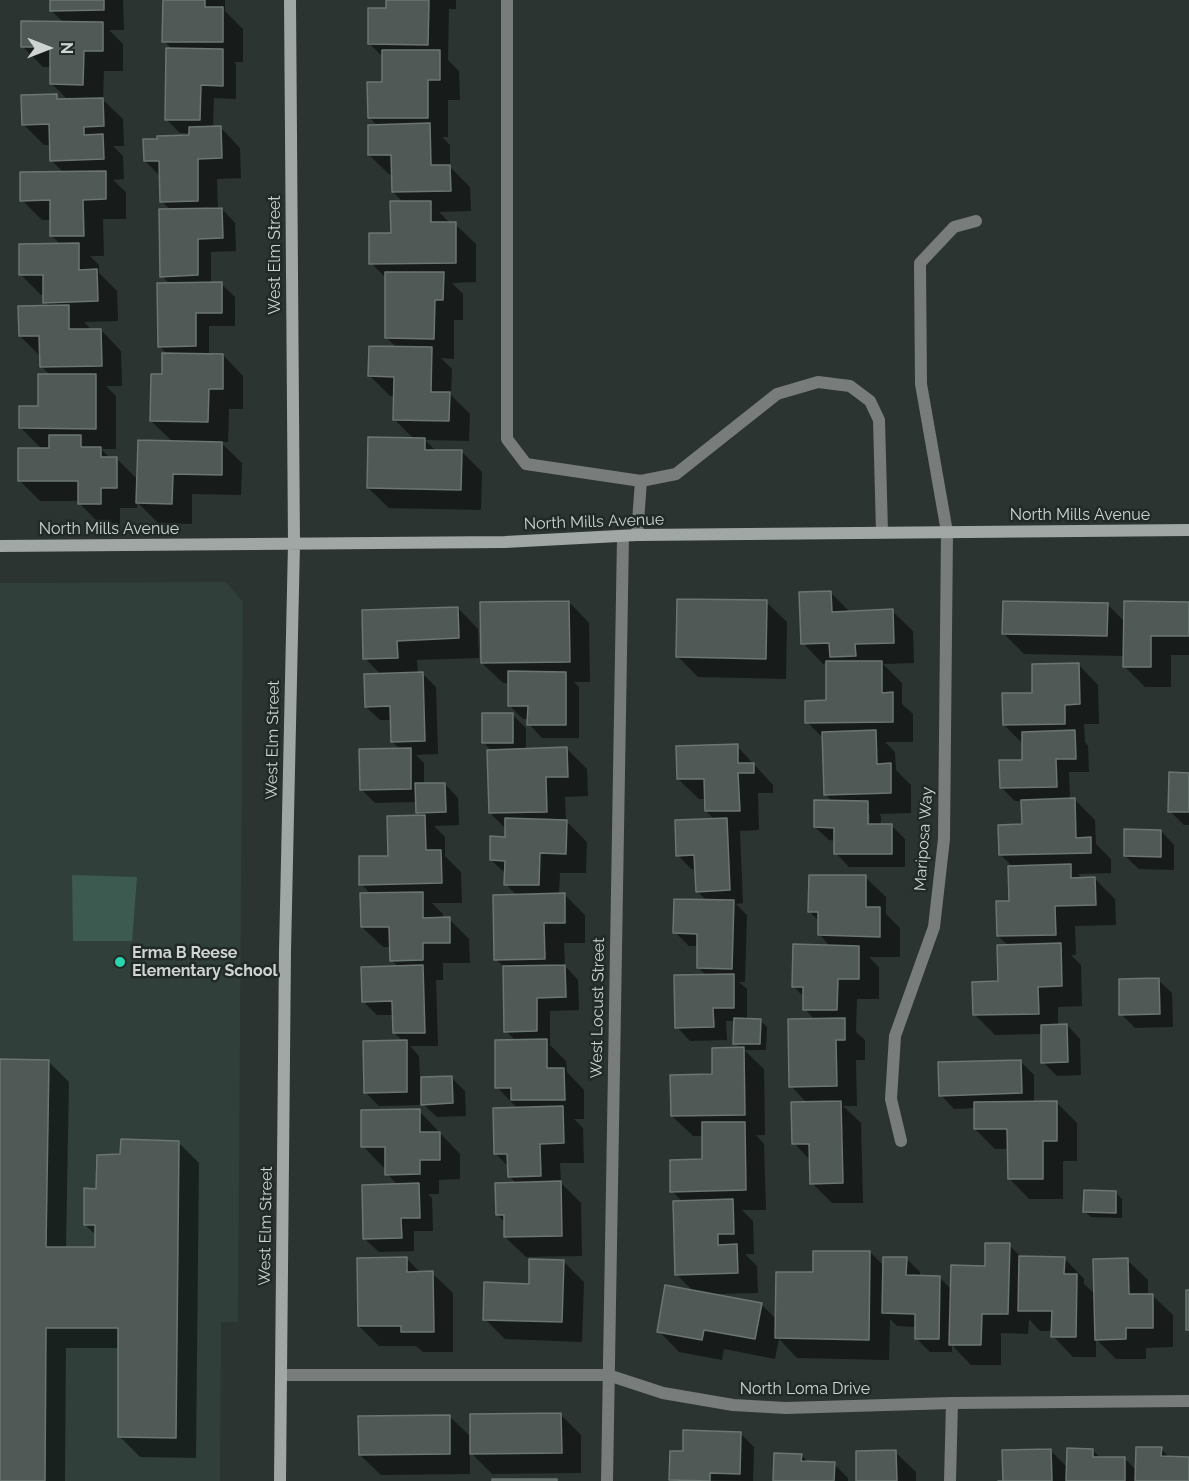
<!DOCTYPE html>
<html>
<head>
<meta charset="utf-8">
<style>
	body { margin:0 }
	#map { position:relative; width:1189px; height:1481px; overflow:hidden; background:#2b3430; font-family:Raleway,sans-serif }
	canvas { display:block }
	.north { position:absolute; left:18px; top:18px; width:60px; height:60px; -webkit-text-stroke:4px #212a27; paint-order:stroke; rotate:90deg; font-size:16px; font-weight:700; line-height:24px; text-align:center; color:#cfd4d2 }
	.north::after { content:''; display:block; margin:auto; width:21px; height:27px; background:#cfd4d2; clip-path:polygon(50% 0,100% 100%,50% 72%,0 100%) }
</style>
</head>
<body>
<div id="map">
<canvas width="1189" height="1481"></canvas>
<div class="north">N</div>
</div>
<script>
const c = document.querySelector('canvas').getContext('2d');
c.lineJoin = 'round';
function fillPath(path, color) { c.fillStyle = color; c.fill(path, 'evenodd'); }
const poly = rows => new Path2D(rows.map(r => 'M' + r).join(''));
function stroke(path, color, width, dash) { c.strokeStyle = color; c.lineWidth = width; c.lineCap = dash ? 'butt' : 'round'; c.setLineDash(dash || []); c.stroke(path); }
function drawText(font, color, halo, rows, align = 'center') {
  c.font = font + ' Raleway,sans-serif'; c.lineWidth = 5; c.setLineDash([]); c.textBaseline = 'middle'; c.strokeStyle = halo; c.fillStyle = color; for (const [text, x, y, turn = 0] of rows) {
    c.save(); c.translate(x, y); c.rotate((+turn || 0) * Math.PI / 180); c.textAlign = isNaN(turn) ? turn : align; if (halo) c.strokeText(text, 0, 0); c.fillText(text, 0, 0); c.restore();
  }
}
const built = poly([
	[226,582,243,602,238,1322,221,1322,220,1481,0,1481,0,583]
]);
const green = poly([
	[72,875,137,877,132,941,73,941]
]);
const shadow = poly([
	[51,0,123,0,124,30,109,30,123,44,123,71,104,71,103,100,123,119,124,146,113,146,123,156,124,179,113,180,126,192,126,219,103,219,104,256,90,256,99,265,99,273,117,291,118,321,84,322,89,327,89,330,101,330,121,351,122,386,106,386,116,396,116,449,101,449,111,459,117,459,138,480,173,442,151,421,167,354,159,346,171,285,162,276,171,210,162,202,161,177,145,161,190,137,190,133,180,133,166,119,173,50,164,41,164,0,225,0,225,11,243,29,243,62,234,62,236,64,236,99,214,98,213,127,220,127,240,148,241,178,217,179,218,209,222,209,235,223,236,251,211,252,211,284,221,284,235,297,235,326,209,326,209,355,223,355,243,376,243,409,229,409,228,442,220,442,242,463,241,495,192,494,192,524,158,523,137,502,137,508,120,508,120,524,100,524,80,504,80,501,40,501,20,481,43,450,20,427,39,408,50,375,41,366,41,357,20,336,50,307,45,302,45,295,41,295,21,275,61,245,52,236,52,220,42,220,22,200,64,173,51,160,51,145,44,145,23,124,56,96,60,100,68,100,51,83,52,67,43,67,22,46,64,23,52,11],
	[387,0,456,0,456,9,449,9,448,60,459,71,460,100,448,100,448,137,442,137,450,145,450,167,470,187,471,211,439,212,450,223,455,224,476,244,476,282,452,283,463,294,463,320,454,320,454,359,441,358,452,369,451,395,470,414,469,441,425,440,436,451,462,452,482,472,481,510,389,508,368,488,414,439,395,420,395,396,390,396,369,375,397,348,386,337,387,279,371,263,392,234,404,203,393,192,393,175,390,175,369,155,378,126,369,117,384,83,384,58,369,43,387,9],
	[830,592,850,612,892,611,913,631,914,663,883,664,902,683,902,704,913,714,913,742,885,742,895,752,896,770,911,785,911,813,879,814,881,816,881,826,892,826,905,839,905,867,849,867,836,853,836,841,829,840,815,827,833,802,825,794,824,739,807,722,828,702,827,663,823,664,803,643],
	[867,814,870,814,869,831,866,831],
	[569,602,589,623,590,682,574,682,579,687,579,738,542,738,529,724,529,719,523,719,509,705,509,683,503,683,482,663],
	[766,602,787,622,786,679,698,677,678,657],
	[1189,603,1189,655,1171,655,1171,687,1145,687,1124,666,1124,656,1024,654,1004,634,1107,604,1125,622],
	[458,608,478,629,479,658,417,660,418,674,423,674,436,687,438,754,416,755,424,763,424,785,445,784,458,798,459,825,434,826,445,837,445,856,461,872,462,903,432,903,443,914,443,919,449,919,469,939,470,963,443,963,443,980,436,980,438,1046,410,1046,419,1056,420,1078,451,1077,465,1091,466,1116,437,1117,423,1104,423,1095,420,1095,420,1105,379,1106,365,1092,404,1042,394,1033,394,1015,377,1015,364,1002,399,967,391,960,391,947,383,947,362,927,371,894,361,884,390,857,421,816,417,812,417,802,375,803,361,789,400,749,392,742,392,720,380,720,366,707,381,675,365,658],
	[1078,664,1098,685,1099,724,1084,724,1085,742,1088,746,1089,772,1069,772,1070,800,1075,800,1095,820,1096,844,1111,859,1111,873,1078,874,1083,879,1095,879,1115,899,1116,925,1075,926,1076,955,1071,955,1081,965,1082,1006,1058,1007,1058,1026,1067,1025,1080,1039,1081,1075,1057,1076,1043,1062,1042,1034,995,1035,975,1015,1000,982,1009,946,998,936,1011,902,1013,867,1000,854,1023,826,1023,801,1015,801,1001,787,1024,762,1023,744,1004,725,1034,694],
	[512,714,526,728,526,750,567,749,587,769,588,796,565,797,566,821,587,842,586,873,560,873,559,895,564,894,585,915,585,943,564,943,565,966,578,980,579,1010,550,1011,550,1045,566,1061,567,1072,584,1090,584,1119,574,1119,583,1128,584,1163,560,1163,561,1183,581,1203,582,1256,526,1257,505,1237,505,1223,498,1215,517,1184,509,1176,509,1167,495,1153,518,1109,497,1087,516,1041,506,1031,505,968,496,959,517,896,506,884,506,874,491,860,506,838,506,829,490,813,492,751,484,743],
	[737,746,773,785,773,793,758,793,759,830,740,831,743,903,736,904,747,915,745,982,739,982,747,989,747,1020,760,1020,767,1027,766,1050,744,1050,764,1069,765,1135,756,1135,764,1144,766,1210,742,1210,753,1221,754,1254,745,1254,757,1266,758,1293,714,1294,761,1304,777,1320,814,1274,870,1252,885,1267,906,1258,920,1272,920,1277,939,1277,952,1290,986,1268,1009,1245,1022,1258,1064,1258,1084,1279,1084,1284,1095,1294,1127,1260,1148,1280,1148,1295,1152,1295,1173,1315,1173,1347,1146,1348,1146,1359,1116,1359,1096,1339,1096,1357,1073,1357,1053,1336,1053,1331,1040,1331,1029,1319,1028,1334,1001,1333,1001,1365,971,1365,952,1345,952,1352,930,1352,916,1338,917,1327,897,1326,890,1319,889,1360,797,1358,779,1339,775,1359,724,1349,722,1360,679,1352,659,1331,694,1292,676,1274,683,1202,672,1191,704,1161,703,1136,693,1136,672,1116,741,1049,735,1043,736,1021,726,1021,727,1040,690,1041,677,1027,707,976,699,968,699,946,689,946,675,932,707,901,697,891,696,869,691,869,678,855,715,820,706,811,706,799,699,799,678,779],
	[1189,774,1189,825,1184,825,1170,811],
	[1161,831,1174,845,1174,870,1139,869,1125,856],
	[865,877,886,897,886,914,900,928,900,957,869,957,879,967,879,999,857,999,856,1032,865,1040,865,1060,856,1060,857,1106,843,1106,861,1123,863,1203,832,1203,812,1183,811,1161,794,1143,808,1104,791,1086,815,1020,805,1009,805,998,794,987,831,947,819,934,819,921,810,912],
	[1158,980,1172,993,1173,1027,1135,1028,1121,1014],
	[0,1061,49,1062,69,1082,66,1249,97,1249,97,1236,85,1225,97,1190,121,1155,178,1142,199,1163,196,1458,140,1457,120,1437,120,1348,66,1348,65,1481,0,1481],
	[1020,1061,1034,1075,1034,1103,1056,1102,1077,1123,1077,1161,1063,1161,1063,1199,1029,1199,1009,1178,1009,1149,995,1149,975,1129,975,1108,954,1109,941,1095],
	[419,1111,460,1154,460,1179,439,1180,439,1194,428,1194,432,1198,433,1231,414,1231,414,1251,379,1252,365,1239,398,1185,387,1174,387,1167,383,1167,363,1146],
	[1116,1193,1122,1199,1122,1218,1091,1217,1084,1211],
	[407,1259,421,1273,432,1273,453,1293,453,1352,423,1352,416,1346,379,1346,359,1326],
	[563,1261,584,1282,582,1342,505,1339,485,1319],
	[560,1414,581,1435,581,1473,492,1474,470,1452,470,1474,381,1475,360,1455,449,1416,472,1438],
	[740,1433,754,1447,753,1481,670,1480,684,1453],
	[1161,1449,1170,1458,1189,1458,1189,1481,1004,1481,1051,1451,1068,1468,1093,1450,1101,1459,1125,1459,1137,1471],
	[895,1452,916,1472,916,1481,858,1481],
	[801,1455,809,1463,834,1464,848,1478,848,1481,775,1481]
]);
const building = poly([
	[50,0,104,0,104,10,50,11,50,0],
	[163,0,205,0,205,7,223,7,223,42,162,42,163,0],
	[386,0,429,0,428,45,368,44,368,8,386,8,386,0],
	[21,21,103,22,103,51,84,51,83,85,50,84,50,47,21,47,21,21],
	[166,48,223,49,223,86,201,85,200,120,165,120,166,48],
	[382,50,440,50,440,80,428,80,428,118,368,118,367,82,382,82,382,50],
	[57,94,57,99,103,98,104,126,84,127,84,135,103,134,104,159,50,161,49,124,22,125,21,95,57,94],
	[430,123,431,165,450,165,451,191,392,192,391,155,368,155,368,125,430,123],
	[221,126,222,158,198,159,198,201,160,202,159,161,144,161,143,139,157,139,157,136,189,135,189,127,221,126],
	[106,171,106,199,83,200,84,236,50,236,50,200,20,201,20,172,106,171],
	[390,201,431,201,431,222,456,222,456,263,369,264,369,233,391,233,390,201],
	[222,208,223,238,198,239,198,275,160,277,159,209,222,208],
	[79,243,79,270,97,269,98,301,43,303,43,275,19,275,19,244,79,243],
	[385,272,444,272,443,300,435,300,434,339,385,338,385,272],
	[222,282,222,313,196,313,196,346,158,347,157,283,222,282],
	[69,305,69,329,101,329,102,366,40,367,39,336,19,336,18,306,69,305],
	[369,346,432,347,431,392,450,392,449,421,393,420,394,377,368,376,369,346],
	[162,353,223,354,223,389,209,389,208,422,150,421,151,374,162,374,162,353],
	[38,374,96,374,96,429,19,428,19,406,38,406,38,374],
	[49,435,81,435,81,447,101,447,101,457,117,457,117,488,101,488,101,504,78,504,78,481,18,481,18,448,49,448,49,435],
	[368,437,425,438,425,450,462,450,461,490,367,488,368,437],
	[138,440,222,442,222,475,173,474,172,504,136,503,138,440],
	[831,591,832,612,893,609,894,643,855,644,856,656,830,657,829,643,801,644,799,592,831,591],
	[677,599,767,600,766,659,676,657,677,599],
	[569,601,570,662,481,663,480,602,569,601],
	[1003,601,1108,603,1107,636,1002,634,1003,601],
	[1124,601,1189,602,1189,636,1151,636,1151,667,1123,667,1124,601],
	[458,607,459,638,397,641,398,658,363,659,362,610,458,607],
	[826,661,882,661,882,693,893,692,893,722,805,723,805,701,826,700,826,661],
	[1079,663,1080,704,1065,705,1065,724,1003,725,1002,693,1032,693,1032,664,1079,663],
	[508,671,566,672,566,725,527,725,528,706,508,706,508,671],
	[423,672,425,741,391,742,390,706,365,707,364,674,423,672],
	[482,713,513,713,513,743,482,743,482,713],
	[876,730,877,764,891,763,891,793,824,795,822,732,876,730],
	[1075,730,1076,759,1056,759,1057,787,1000,788,999,760,1022,760,1022,732,1075,730],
	[738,744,738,763,754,763,754,773,738,773,740,811,705,811,704,779,677,779,676,746,738,744],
	[567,747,568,777,546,777,547,812,489,813,487,750,567,747],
	[411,748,411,789,360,790,359,749,411,748],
	[1169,772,1189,773,1189,812,1168,812,1169,772],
	[415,783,445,783,446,812,416,813,415,783],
	[1075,798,1076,838,1091,837,1091,853,999,855,998,825,1022,824,1021,800,1075,798],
	[814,800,868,801,868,824,892,824,892,854,834,854,834,828,814,827,814,800],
	[425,815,426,850,441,850,442,883,359,885,359,856,388,856,387,816,425,815],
	[505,818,567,820,566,854,540,853,539,885,504,885,505,861,490,860,490,836,505,837,505,818],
	[727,818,730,890,696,892,694,855,676,856,675,820,727,818],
	[1124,829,1161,830,1161,857,1124,856,1124,829],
	[1071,864,1071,878,1095,877,1096,905,1055,906,1056,935,997,936,996,901,1009,901,1008,866,1071,864],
	[809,875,866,875,866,907,880,907,880,937,818,935,818,912,808,912,809,875],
	[423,892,423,918,450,917,450,943,423,943,423,960,390,961,389,927,361,927,360,893,423,892],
	[565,893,565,923,544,923,545,959,494,960,493,895,565,893],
	[674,899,734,900,732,969,697,968,697,934,673,933,674,899],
	[1061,943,1062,986,1038,987,1039,1014,973,1015,972,982,998,981,997,945,1061,943],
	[793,944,859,946,859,979,838,979,837,1010,803,1010,803,987,792,987,793,944],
	[423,965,425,1033,393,1033,392,1001,362,1002,361,967,423,965],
	[565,965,566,997,537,998,537,1031,504,1032,503,966,565,965],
	[734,974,734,1008,713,1008,714,1027,675,1028,674,975,734,974],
	[1159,978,1160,1014,1119,1015,1119,979,1159,978],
	[734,1018,761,1019,760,1044,733,1044,734,1018],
	[845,1018,845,1040,836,1040,837,1086,789,1087,788,1019,845,1018],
	[1067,1024,1068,1062,1041,1063,1041,1025,1067,1024],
	[547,1039,547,1068,564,1068,565,1100,511,1100,511,1088,495,1088,495,1040,547,1039],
	[407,1040,407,1092,364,1093,363,1041,407,1040],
	[744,1047,745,1115,671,1116,670,1075,712,1074,712,1048,744,1047],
	[0,1059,49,1060,46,1247,95,1247,95,1225,84,1225,84,1188,96,1189,97,1155,120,1154,121,1139,179,1141,176,1438,118,1437,118,1328,46,1328,45,1481,0,1481,0,1059],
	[1021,1060,1022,1093,939,1096,938,1062,1021,1060],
	[452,1076,453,1103,421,1105,421,1077,452,1076],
	[841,1101,843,1183,810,1184,809,1144,792,1144,791,1102,841,1101],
	[1057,1101,1057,1141,1043,1141,1043,1179,1008,1179,1007,1129,974,1129,974,1102,1057,1101],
	[563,1106,564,1143,540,1144,541,1176,508,1177,507,1154,494,1154,493,1108,563,1106],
	[420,1109,420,1132,440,1132,440,1160,420,1160,420,1174,385,1175,385,1147,361,1147,361,1110,420,1109],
	[702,1122,745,1122,746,1190,670,1192,670,1160,702,1159,702,1122],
	[561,1181,562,1236,504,1237,504,1215,496,1215,495,1183,561,1181],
	[419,1183,420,1218,401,1218,402,1238,363,1239,362,1185,419,1183],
	[1084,1190,1116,1191,1116,1213,1083,1212,1084,1190],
	[733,1199,734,1234,718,1234,718,1245,737,1244,738,1273,675,1275,673,1201,733,1199],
	[985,1243,1010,1243,1008,1314,982,1314,981,1345,949,1345,951,1265,985,1266,985,1243],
	[813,1251,870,1251,869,1340,775,1338,776,1272,813,1272,813,1251],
	[1019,1256,1065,1257,1064,1274,1077,1274,1076,1337,1051,1337,1052,1311,1018,1311,1019,1256],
	[407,1257,407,1272,433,1271,434,1332,401,1332,401,1326,358,1326,357,1258,407,1257],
	[883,1257,907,1257,906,1275,940,1276,939,1339,915,1339,915,1314,882,1313,883,1257],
	[1128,1258,1129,1294,1153,1294,1153,1328,1126,1328,1126,1339,1095,1340,1093,1259,1128,1258],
	[529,1259,564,1260,562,1322,483,1320,484,1282,529,1284,529,1259],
	[665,1285,762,1303,755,1339,704,1330,702,1340,657,1332,665,1285],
	[1186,1290,1189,1290,1189,1330,1186,1330,1186,1290],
	[561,1413,562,1453,470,1454,470,1414,561,1413],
	[450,1415,450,1454,359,1455,358,1416,450,1415],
	[683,1430,741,1432,740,1474,710,1473,710,1481,669,1480,670,1451,683,1451,683,1430],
	[1136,1447,1162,1447,1161,1456,1189,1457,1189,1481,1135,1481,1136,1447],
	[1067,1448,1093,1449,1093,1457,1125,1457,1125,1481,1066,1481,1067,1448],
	[1051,1449,1052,1481,998,1481,1003,1481,1002,1450,1051,1449],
	[896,1450,897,1481,856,1481,856,1451,896,1450],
	[774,1453,802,1454,801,1461,835,1462,834,1481,773,1481,774,1453],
	[492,1479,557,1479,557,1481,492,1481,492,1479]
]);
const lane = poly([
	[507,0,507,439,526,464,641,481,676,474,777,394,818,382,850,386,870,401,879,420,882,532],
	[947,532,921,384,920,263,954,227,976,221],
	[637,535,641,481]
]);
const street = poly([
	[901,1141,891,1099,895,1036,934,927,944,839,947,532],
	[281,1375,608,1375,663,1393,733,1405,786,1408,952,1403,1189,1401],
	[607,1481,623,536],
	[950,1481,952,1403]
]);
const secondary = poly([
	[0,546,505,542,637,535,1189,530],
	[280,1481,285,951,294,544,290,0]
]);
const markers = [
	[120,962,6,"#29d5ac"]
];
const streetNames = [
	["West Elm Street",275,255,-90],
	["North Mills Avenue",1080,515],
	["North Mills Avenue",594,522,-2],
	["North Mills Avenue",109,529],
	["West Elm Street",273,740,-89],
	["Mariposa Way",924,839,-86],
	["West Locust Street",598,1008,-89],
	["West Elm Street",266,1226,-89],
	["North Loma Drive",805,1389]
];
const poiNames = [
	["Erma B Reese",132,953],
	["Elementary School",132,971]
];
fillPath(built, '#303f3a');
fillPath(green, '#3c5a50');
fillPath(shadow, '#0007');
fillPath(building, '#505955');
stroke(building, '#6b7571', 1.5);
stroke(lane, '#787c7b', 12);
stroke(street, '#787c7b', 12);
stroke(secondary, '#a0a7a4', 12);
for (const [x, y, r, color] of markers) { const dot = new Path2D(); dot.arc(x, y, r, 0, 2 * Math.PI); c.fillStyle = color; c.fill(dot); stroke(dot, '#212a27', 2); }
drawText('16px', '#cfd4d2', '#212a27', streetNames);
drawText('bold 16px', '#cfd4d2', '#212a27', poiNames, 'left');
</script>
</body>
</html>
